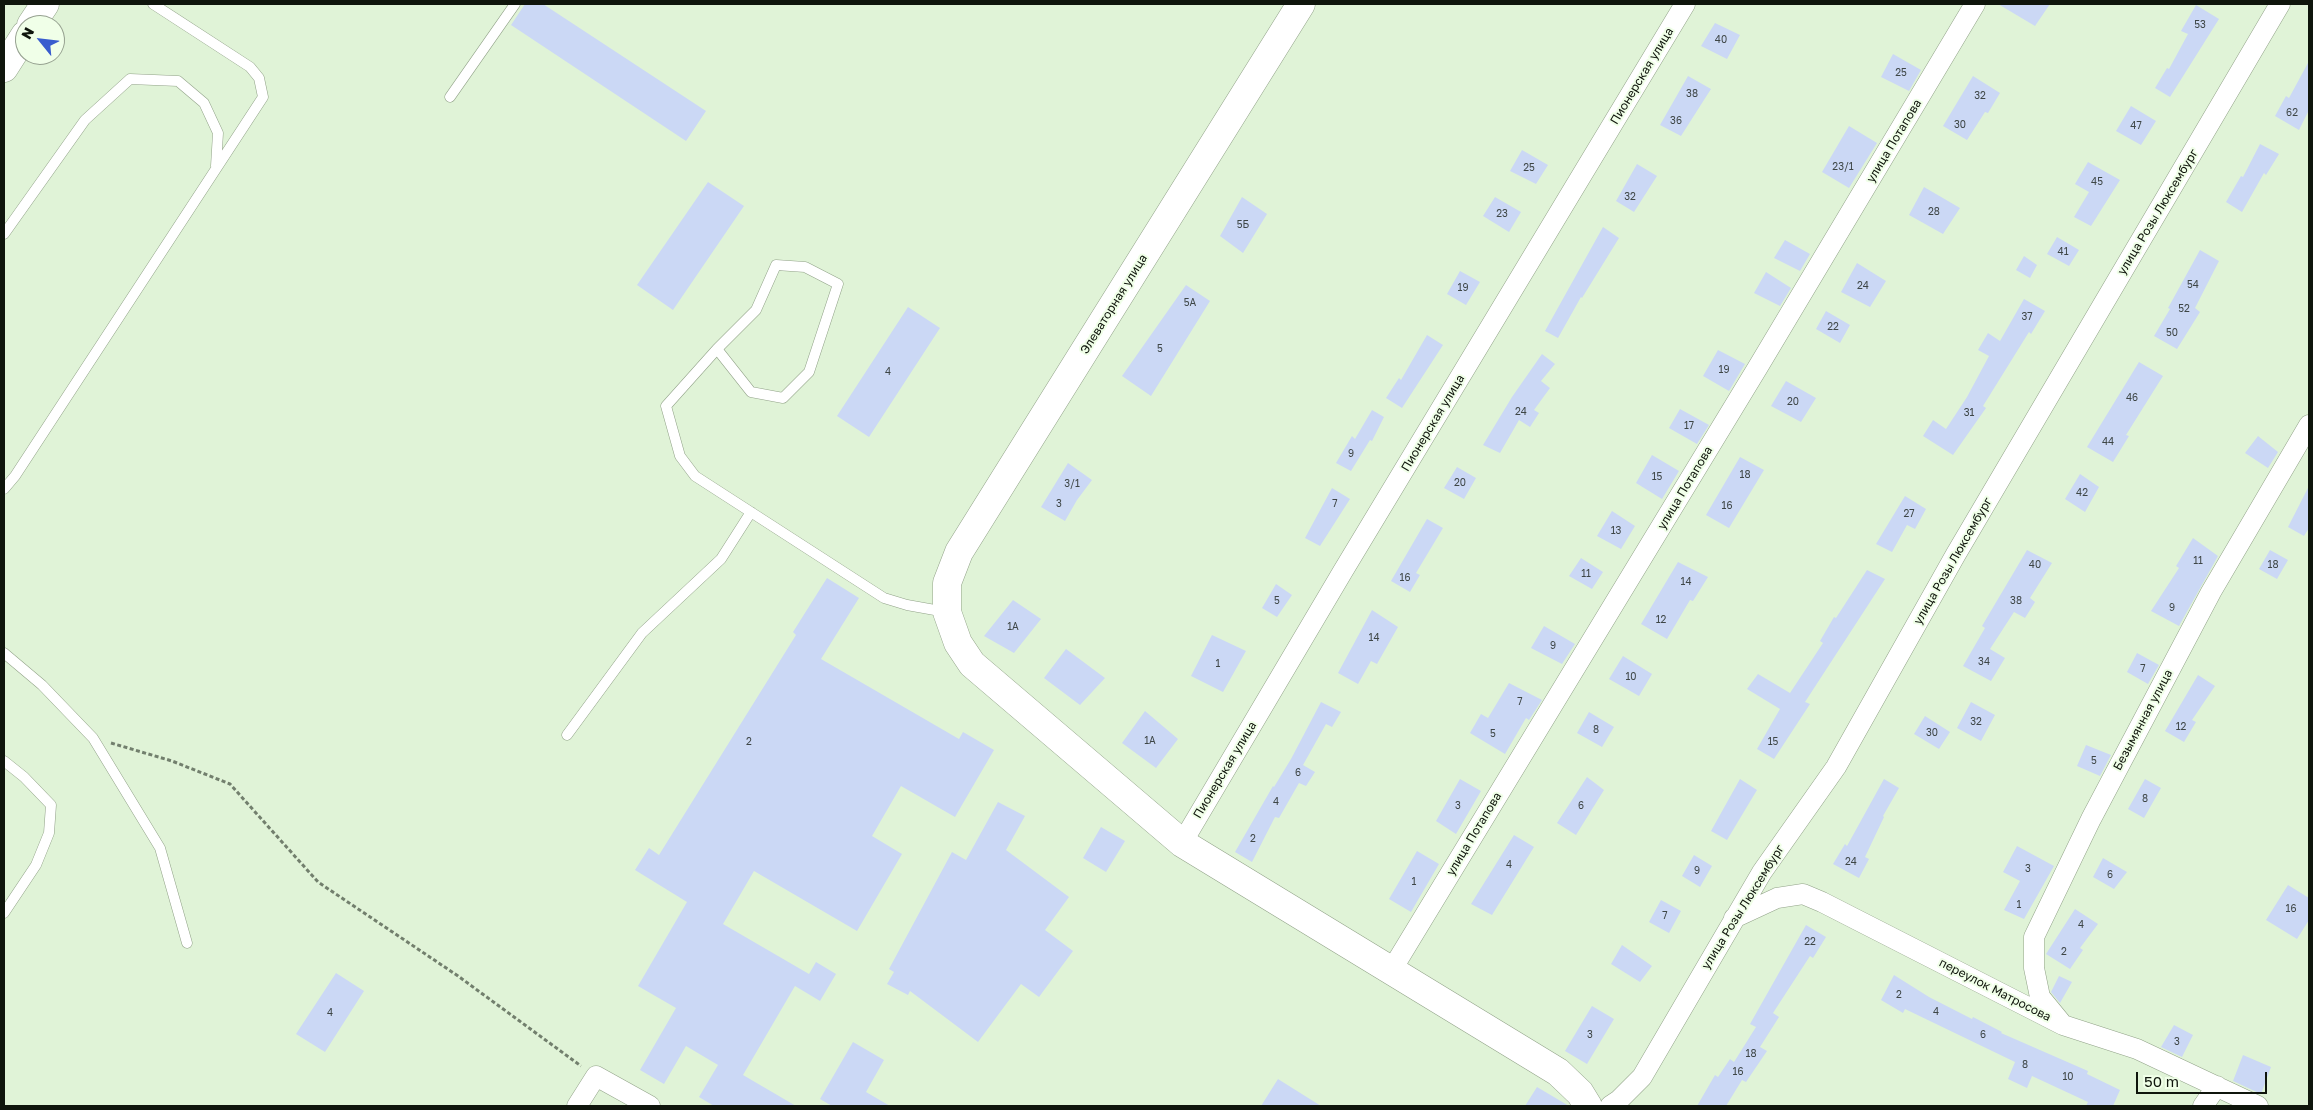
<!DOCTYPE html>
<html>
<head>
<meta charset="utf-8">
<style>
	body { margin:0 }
	#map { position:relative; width:2313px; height:1110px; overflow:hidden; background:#e0f3d7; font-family:"Golos Text",sans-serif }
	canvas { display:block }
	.frame { position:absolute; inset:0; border:5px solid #0f150c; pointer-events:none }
	.north { position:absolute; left:15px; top:15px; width:50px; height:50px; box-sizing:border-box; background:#f0ffe8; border:1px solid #96a190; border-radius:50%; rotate:299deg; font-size:14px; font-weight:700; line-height:20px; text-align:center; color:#0f150c }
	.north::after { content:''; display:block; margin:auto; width:18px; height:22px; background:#395dce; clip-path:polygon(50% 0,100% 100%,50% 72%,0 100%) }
	.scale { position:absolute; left:2136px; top:1072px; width:131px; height:22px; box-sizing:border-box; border:2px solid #0f150c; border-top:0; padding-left:6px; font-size:15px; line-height:18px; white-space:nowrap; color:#0f150c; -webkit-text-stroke:4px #f0ffe8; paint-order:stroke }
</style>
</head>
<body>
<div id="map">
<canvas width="2313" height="1110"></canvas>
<div class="frame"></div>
<div class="north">N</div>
<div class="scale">50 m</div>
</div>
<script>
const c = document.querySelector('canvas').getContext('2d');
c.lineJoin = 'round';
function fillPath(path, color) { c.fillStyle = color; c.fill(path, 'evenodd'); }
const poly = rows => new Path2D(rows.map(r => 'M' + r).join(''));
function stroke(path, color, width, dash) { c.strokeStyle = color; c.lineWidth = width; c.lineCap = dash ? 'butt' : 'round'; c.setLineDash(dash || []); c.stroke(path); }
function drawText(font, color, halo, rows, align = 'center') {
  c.font = font + ' "Golos Text",sans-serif'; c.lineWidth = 4; c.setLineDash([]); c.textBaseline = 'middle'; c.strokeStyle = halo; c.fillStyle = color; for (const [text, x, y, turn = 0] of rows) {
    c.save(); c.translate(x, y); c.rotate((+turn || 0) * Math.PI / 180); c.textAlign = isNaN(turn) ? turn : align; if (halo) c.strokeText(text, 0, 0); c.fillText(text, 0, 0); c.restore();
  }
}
const building = poly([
	[525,4,543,4,706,111,686,141,511,25],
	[1998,4,2050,4,2035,26],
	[2196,5,2219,19,2170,97,2155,88,2167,68,2169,69,2188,34,2181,31],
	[1715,23,1740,35,1727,59,1701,46],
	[1893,54,1921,70,1909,91,1881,77],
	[2309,61,2309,110,2299,130,2275,116,2286,96,2289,98],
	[1688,76,1711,89,1681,136,1660,125],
	[1973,76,2000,93,1988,113,1985,112,1967,140,1943,126],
	[2131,106,2156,121,2141,145,2116,131],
	[1849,126,1877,143,1849,188,1822,172],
	[2260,144,2279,154,2266,175,2264,173,2242,212,2226,202,2241,176,2243,177],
	[1522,150,1548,165,1536,184,1510,171],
	[2088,162,2120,180,2091,226,2074,217,2089,192,2075,184],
	[1637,164,1657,176,1634,212,1616,201],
	[708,182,744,206,673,310,637,285],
	[1924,187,1960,208,1943,234,1909,215],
	[1242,197,1267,214,1243,253,1220,236],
	[1495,197,1521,212,1509,232,1483,216],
	[1603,227,1619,238,1582,298,1581,297,1558,338,1545,331],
	[2057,237,2079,250,2069,266,2047,254],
	[1785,240,1810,254,1800,271,1774,258],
	[2200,250,2219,261,2195,308,2200,312,2177,349,2154,336,2170,309,2168,308],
	[2024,256,2037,265,2030,278,2016,270],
	[1857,263,1886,281,1870,307,1841,292],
	[1460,271,1480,282,1466,305,1447,294],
	[1766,272,1791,288,1780,306,1754,293],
	[1186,285,1210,301,1151,396,1122,376],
	[2024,299,2045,311,2031,334,2029,332,1983,406,1986,408,1953,455,1923,436,1933,420,1946,429,1967,397,1989,356,1978,350,1988,333,2000,341],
	[908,307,940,328,869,437,837,416],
	[1826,311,1850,325,1840,343,1816,329],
	[1427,335,1443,345,1402,408,1386,398,1399,378,1401,380],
	[1718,350,1745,364,1729,391,1703,376],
	[1542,354,1555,364,1541,381,1550,388,1534,410,1539,413,1530,427,1519,420,1500,453,1483,445,1512,397],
	[2139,362,2163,376,2126,435,2129,436,2113,462,2087,447],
	[1786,381,1816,398,1801,422,1771,406],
	[1680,409,1709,425,1697,444,1669,428],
	[1372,410,1384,417,1372,441,1370,440,1351,471,1336,463,1352,436,1355,439],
	[2258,436,2278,452,2268,468,2245,453],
	[1652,455,1679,471,1662,499,1636,483],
	[1740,457,1764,470,1729,528,1706,515],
	[1068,463,1092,480,1077,500,1065,521,1041,507],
	[1457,467,1476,478,1464,499,1444,488],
	[2080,474,2099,487,2085,512,2065,499],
	[2309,486,2309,528,2304,536,2288,527],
	[1332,488,1350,499,1320,546,1305,538],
	[1905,496,1926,509,1915,529,1907,525,1892,552,1876,544],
	[1612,511,1635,526,1621,549,1597,536],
	[1427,519,1443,528,1416,573,1420,575,1410,592,1391,581],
	[2193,538,2218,556,2179,626,2151,611,2179,568,2176,566],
	[2027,550,2052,563,2030,598,2035,602,2025,618,2014,612,1990,649,2005,658,1991,681,1963,666,1985,628,1982,626],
	[2270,550,2288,560,2277,579,2259,569],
	[1581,558,1603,572,1592,589,1569,576],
	[1678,562,1708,577,1693,601,1690,600,1667,639,1641,624],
	[1867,570,1885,579,1805,702,1810,704,1774,759,1757,749,1780,709,1747,689,1758,674,1790,693,1823,643,1820,641,1834,617,1836,618],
	[827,578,859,598,821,659,959,739,963,732,994,750,955,817,901,786,872,836,902,854,857,931,754,871,723,924,809,974,816,962,836,974,820,1001,795,986,743,1075,796,1106,714,1106,699,1097,718,1065,686,1046,664,1084,640,1070,676,1008,638,986,687,902,635,870,649,848,659,855,796,635,793,632],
	[1276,584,1292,595,1277,617,1262,608],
	[1013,600,1041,619,1014,653,984,636],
	[1372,610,1398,627,1377,664,1371,661,1358,684,1338,673],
	[1544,626,1575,644,1562,664,1531,648],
	[1212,635,1246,651,1223,692,1191,676],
	[1066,649,1105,678,1080,705,1044,678],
	[2137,653,2159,665,2148,684,2127,672],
	[1623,656,1652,674,1639,696,1609,679],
	[2198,675,2215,686,2192,720,2196,722,2184,742,2165,731],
	[1509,683,1542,700,1529,720,1526,718,1505,754,1470,733,1481,714,1488,718],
	[1321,702,1341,712,1332,727,1326,724,1303,765,1315,772,1306,786,1299,783,1279,818,1275,817,1252,862,1235,852,1273,786,1274,787,1291,759],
	[1971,702,1995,715,1981,741,1957,728],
	[1145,711,1178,739,1156,768,1122,743],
	[1589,712,1614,727,1602,747,1577,733],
	[1925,716,1950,732,1939,749,1914,734],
	[2086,745,2111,755,2100,776,2077,766],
	[1587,777,1604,790,1576,835,1557,823],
	[1460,779,1481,791,1456,834,1436,821],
	[1740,779,1757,790,1727,840,1711,831],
	[1884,779,1899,788,1883,816,1884,817,1865,857,1869,859,1859,878,1833,864,1845,844,1847,846],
	[2145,779,2161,788,2144,818,2128,809],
	[998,802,1025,816,1006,850,1069,897,1045,930,1073,951,1039,997,1021,984,978,1042,910,991,908,995,887,984,894,972,889,969,952,852,966,860],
	[1101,827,1125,841,1106,872,1083,858],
	[1514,835,1534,847,1492,915,1471,904],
	[2017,846,2054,866,2024,919,2004,910,2020,881,2003,872],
	[1417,851,1439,864,1411,912,1389,899],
	[1694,855,1712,866,1700,887,1682,876],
	[2103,858,2127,872,2114,889,2093,877],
	[2288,885,2309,898,2309,920,2297,939,2266,920],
	[1661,900,1681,911,1669,933,1649,922],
	[2075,909,2098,924,2080,948,2083,950,2070,969,2046,954],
	[1806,925,1826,937,1813,958,1810,956,1773,1013,1779,1017,1760,1047,1767,1051,1746,1082,1742,1080,1726,1106,1697,1106,1715,1075,1718,1077,1730,1059,1734,1062,1756,1027,1750,1024],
	[1622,945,1652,966,1640,982,1611,964],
	[336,973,364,991,325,1052,296,1034],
	[1894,975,1929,997,1972,1019,1973,1017,2002,1032,2001,1033,2088,1071,2087,1074,2120,1090,2113,1106,2086,1106,2088,1102,2032,1076,2027,1088,2008,1079,2015,1062,1905,1009,1903,1013,1881,1000],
	[2059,976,2072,982,2060,1003,2051,992],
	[1592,1006,1614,1019,1587,1064,1565,1051],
	[2174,1025,2193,1035,2182,1057,2161,1047],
	[853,1042,884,1060,866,1092,890,1106,832,1106,820,1099],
	[2243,1055,2271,1067,2261,1094,2233,1081],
	[1278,1079,1321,1106,1261,1106],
	[1537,1087,1569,1106,1525,1106]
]);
const path = poly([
	[111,743,172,761,230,784,318,882,458,976,581,1066]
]);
const service = poly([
	[450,97,515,4],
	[4,234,85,120,130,79,178,81,204,103,218,133,216,166],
	[717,349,751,392,783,398,809,372,838,284,805,267,776,265,756,310,717,349,666,406,680,456,695,476,884,598,907,605,946,612],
	[4,489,15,476,263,97,259,78,250,67,153,4],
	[4,653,42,685,93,738,160,848,187,943],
	[567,735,642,633,721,559,751,512],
	[4,761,24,777,51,805,49,833,36,865,4,913]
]);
const minor = poly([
	[1182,843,1343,571,1685,4],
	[1734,918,1777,898,1803,894,1822,902,2063,1025,2137,1049,2258,1106],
	[1391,971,1758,367,1975,4],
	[2063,1025,2040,997,2034,968,2034,937,2091,819,2211,592,2309,425],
	[577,1106,596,1076,650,1106],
	[1610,1106,1619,1100,1642,1077,1762,872,1836,767,1956,554,2280,4],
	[2203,1106,2217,1086]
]);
const secondary = poly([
	[1301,4,959,552,947,583,947,612,958,643,972,664,1182,843,1558,1072,1580,1093,1588,1106]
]);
const primary = poly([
	[31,25,45,4],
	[4,68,25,35]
]);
const numberNames = [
	["53",2200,25],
	["40",1721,40],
	["25",1901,73],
	["38",1692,94],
	["32",1980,96],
	["62",2292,113],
	["36",1676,121],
	["30",1960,125],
	["47",2136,126],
	["23/1",1843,167],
	["25",1529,168],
	["45",2097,182],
	["32",1630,197],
	["28",1934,212],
	["23",1502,214],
	["5Б",1243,225],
	["41",2063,252],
	["54",2193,285],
	["24",1863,286],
	["19",1463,288],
	["5А",1190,303],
	["52",2184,309],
	["37",2027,317],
	["22",1833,327],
	["50",2172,333],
	["5",1160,349],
	["19",1724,370],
	["4",888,372],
	["46",2132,398],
	["20",1793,402],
	["24",1521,412],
	["31",1969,413],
	["17",1689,426],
	["44",2108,442],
	["9",1351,454],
	["18",1745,475],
	["15",1657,477],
	["20",1460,483],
	["3/1",1072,484],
	["42",2082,493],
	["3",1059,504],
	["7",1335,504],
	["16",1727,506],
	["27",1909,514],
	["13",1616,531],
	["11",2198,561],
	["40",2035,565],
	["18",2273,565],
	["11",1586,574],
	["16",1405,578],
	["14",1686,582],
	["5",1277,601],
	["38",2016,601],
	["9",2172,608],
	["12",1661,620],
	["1А",1013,627],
	["14",1374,638],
	["9",1553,646],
	["34",1984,662],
	["1",1218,664],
	["7",2143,669],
	["10",1631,677],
	["7",1520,702],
	["32",1976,722],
	["12",2181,727],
	["8",1596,730],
	["30",1932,733],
	["5",1493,734],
	["1А",1150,741],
	["2",749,742],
	["15",1773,742],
	["5",2094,761],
	["6",1298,773],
	["8",2145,799],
	["4",1276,802],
	["3",1458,806],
	["6",1581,806],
	["2",1253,839],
	["24",1851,862],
	["4",1509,865],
	["3",2028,869],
	["9",1697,871],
	["6",2110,875],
	["1",1414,882],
	["1",2019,905],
	["16",2291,909],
	["7",1665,916],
	["4",2081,925],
	["22",1810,942],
	["2",2064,952],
	["2",1899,995],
	["4",1936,1012],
	["4",330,1013],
	["3",1590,1035],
	["6",1983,1035],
	["3",2177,1042],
	["18",1751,1054],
	["8",2025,1065],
	["16",1738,1072],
	["10",2068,1077]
];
const streetNames = [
	["Пионерская улица",1642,76,-59],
	["улица Потапова",1894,141,-59],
	["улица Розы Люксембург",2158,212,-59],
	["Элеваторная улица",1114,304,-58],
	["Пионерская улица",1433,423,-59],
	["улица Потапова",1685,488,-59],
	["улица Розы Люксембург",1953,561,-60],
	["Безымянная улица",2143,720,-62],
	["Пионерская улица",1225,770,-59],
	["улица Потапова",1474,834,-59],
	["улица Розы Люксембург",1743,907,-58],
	["переулок Матросова",1995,990,27]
];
fillPath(building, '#cbd8f5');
stroke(service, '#91a288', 11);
stroke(minor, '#91a288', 21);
stroke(secondary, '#91a288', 29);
stroke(primary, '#91a288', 29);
stroke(path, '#727f6d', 3, [4, 2.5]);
stroke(service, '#fff', 10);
stroke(minor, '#fff', 20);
stroke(secondary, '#fff', 28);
stroke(primary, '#fff', 28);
drawText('10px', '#3e4646', null, numberNames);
drawText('12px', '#0f150c', '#f0ffe8', streetNames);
</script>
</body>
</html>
